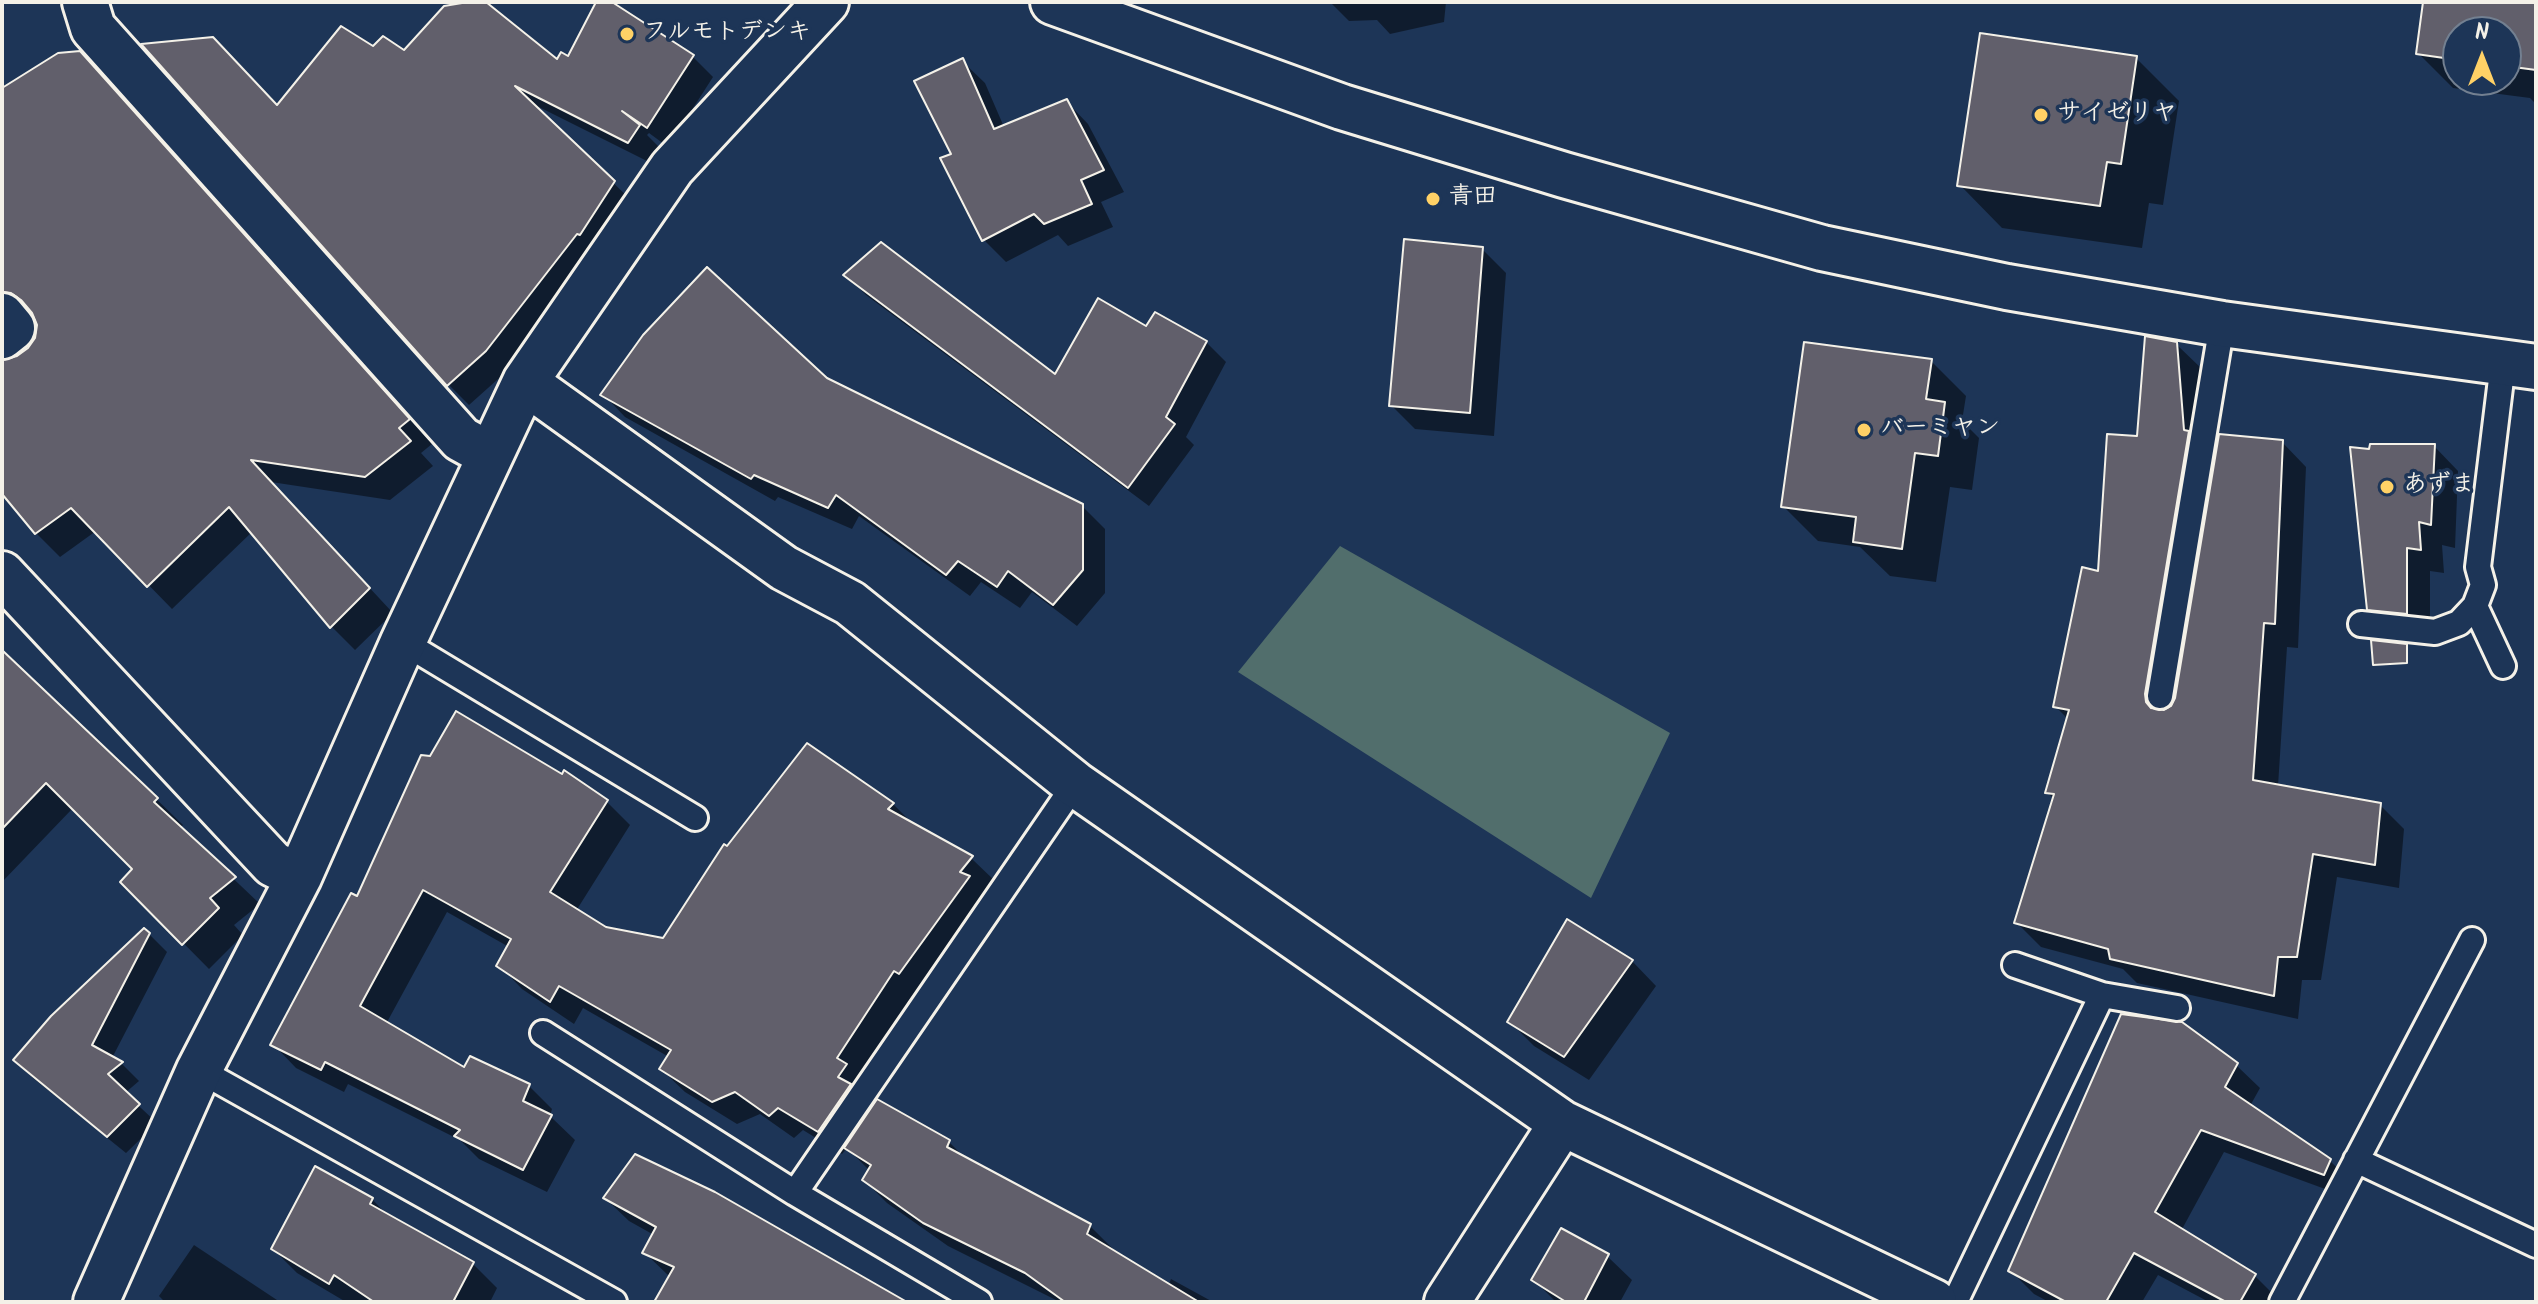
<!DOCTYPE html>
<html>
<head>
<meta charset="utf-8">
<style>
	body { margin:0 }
	#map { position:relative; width:2538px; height:1304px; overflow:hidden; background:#1d3557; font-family:Kalam,sans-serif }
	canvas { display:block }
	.frame { position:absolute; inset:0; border:4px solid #f4f1e8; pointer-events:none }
	.north { position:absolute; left:2442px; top:16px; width:80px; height:80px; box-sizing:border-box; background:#1d3557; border:2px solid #738091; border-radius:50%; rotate:0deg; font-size:22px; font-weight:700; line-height:32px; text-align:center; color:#f4f1e8 }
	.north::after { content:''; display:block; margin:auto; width:28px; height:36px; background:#ffd166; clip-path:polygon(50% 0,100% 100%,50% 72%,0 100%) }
</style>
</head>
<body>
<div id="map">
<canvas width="2538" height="1304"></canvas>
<div class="frame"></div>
<div class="north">N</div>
</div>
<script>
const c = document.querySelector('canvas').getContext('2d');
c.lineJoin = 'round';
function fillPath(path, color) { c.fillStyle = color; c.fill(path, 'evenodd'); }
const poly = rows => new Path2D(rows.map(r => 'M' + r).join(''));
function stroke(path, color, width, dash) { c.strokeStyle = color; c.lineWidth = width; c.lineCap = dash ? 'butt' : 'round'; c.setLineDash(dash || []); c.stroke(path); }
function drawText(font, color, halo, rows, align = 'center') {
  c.font = font + ' Kalam,"Klee One",sans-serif'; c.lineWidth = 7; c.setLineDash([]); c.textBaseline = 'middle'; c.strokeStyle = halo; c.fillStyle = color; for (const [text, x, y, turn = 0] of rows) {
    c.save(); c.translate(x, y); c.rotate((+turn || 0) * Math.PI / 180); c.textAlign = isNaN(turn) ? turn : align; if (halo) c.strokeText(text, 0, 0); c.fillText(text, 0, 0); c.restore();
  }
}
const green = poly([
	[1340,546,1670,733,1591,898,1238,672]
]);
const shadow = poly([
	[483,2,558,62,569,59,599,2,608,2,693,57,713,77,668,147,649,133,647,135,659,147,649,162,531,103,634,203,507,371,469,405,449,385,278,108,373,49,404,53],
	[1330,2,1446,2,1444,22,1390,34,1377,20,1349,21],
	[2425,2,2536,2,2536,104,2530,98,2453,88,2419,54],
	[2458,32,2506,32,2506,80,2458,80],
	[2136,58,2179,101,2163,205,2149,203,2142,248,2002,228,1960,185],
	[962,61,985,83,1004,127,1066,101,1088,124,1124,192,1101,202,1113,227,1068,246,1058,235,1006,262,983,239,953,155],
	[103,77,432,444,421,453,433,466,390,500,271,482,393,613,355,650,331,626,252,532,172,609,96,531,60,557,36,533,2,491,2,362,18,358,37,339,39,324,35,316,22,315,2,333,2,91],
	[1482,249,1506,273,1494,436,1415,429,1391,405],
	[846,275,1055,377,1147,328,1206,342,1226,362,1186,437,1194,445,1149,506,866,295],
	[2176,344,2201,368,2208,452,2212,457,2170,710,2282,442,2306,467,2298,648,2287,647,2278,786,2380,805,2404,829,2399,888,2337,877,2321,980,2302,980,2298,1019,2137,983,2123,969,2041,947,2017,923,2054,799,2047,792,2068,719,2055,706,2100,573,2139,438],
	[1931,361,1966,396,1962,421,1979,438,1972,490,1950,487,1936,582,1890,576,1860,547,1818,541,1783,506],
	[826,380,1082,506,1105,529,1105,593,1077,626,1032,592,1020,608,981,582,970,596,859,516,852,529,778,497,775,501,625,417,603,394],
	[2434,446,2458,471,2455,548,2442,545,2444,573,2430,571,2430,637,2394,633,2369,609,2371,452],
	[2,649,183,825,180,828,260,904,234,925,243,935,209,969,123,882,134,869,73,808,2,882],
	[807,746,893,804,915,826,971,858,995,881,985,894,992,901,862,1098,873,1109,949,1142,967,1160,1090,1226,1113,1249,1112,1252,1168,1286,1171,1279,1213,1302,1060,1302,948,1246,887,1203,864,1180,870,1171,847,1148,842,1154,803,1130,794,1138,760,1114,737,1124,685,1092,661,1069,669,1057,583,1008,574,1024,522,989,499,965,509,947,447,912,386,1024,465,1070,529,1086,552,1109,550,1116,575,1140,547,1192,479,1159,460,1140,348,1084,344,1092,296,1068,273,1044,358,899,606,801,630,825,576,911,606,929,663,940,728,849],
	[149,934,167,952,112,1058,122,1064,139,1081,125,1093,157,1123,126,1153,33,1078,15,1060],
	[1632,961,1656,986,1589,1080,1534,1046,1509,1021],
	[2236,1065,2260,1088,2250,1106,2330,1161,2354,1184,2347,1197,2224,1152,2181,1231,2255,1276,2278,1299,2277,1302,2209,1302,2158,1275,2142,1302,2049,1302,2034,1294,2010,1270],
	[605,1198,898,1302,656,1302,670,1277,645,1253,654,1235,629,1221],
	[372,1199,388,1216,473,1264,497,1288,490,1302,346,1302,297,1273,273,1249],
	[194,1245,277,1300,279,1302,165,1302,159,1296],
	[1607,1256,1632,1280,1620,1302,1556,1302,1533,1279]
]);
const building = poly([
	[468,2,486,2,557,59,561,52,568,56,596,2,612,2,694,55,647,128,622,111,640,125,628,143,515,86,615,181,580,235,577,234,486,351,447,386,141,44,213,37,277,105,341,26,373,46,383,36,404,50,444,6,468,2],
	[2423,2,2536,2,2536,70,2506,66,2506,32,2458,32,2458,60,2416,54,2423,2],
	[1980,33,2137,56,2121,164,2107,162,2100,206,1957,186,1980,33],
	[80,51,410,419,399,428,411,441,365,477,251,460,370,588,330,628,229,507,147,587,71,508,35,534,2,494,2,360,17,356,28,348,35,338,37,325,32,313,21,300,11,293,2,292,2,88,58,53,80,51],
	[963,58,994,129,1067,99,1104,170,1081,180,1092,204,1044,224,1034,214,982,241,940,158,951,154,914,81,963,58],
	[1404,239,1483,247,1470,413,1389,406,1404,239],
	[881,242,1055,374,1098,298,1146,326,1155,312,1207,341,1166,417,1175,424,1128,488,843,275,881,242],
	[707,267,827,378,1083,504,1083,570,1053,605,1008,571,997,587,958,561,946,575,836,495,828,508,754,475,751,479,600,395,643,335,707,267],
	[2145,336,2177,342,2184,430,2189,431,2145,694,2146,702,2151,708,2164,710,2171,706,2175,698,2219,434,2283,440,2275,624,2264,623,2253,780,2381,803,2375,865,2313,854,2297,957,2278,957,2274,996,2110,959,2108,949,2014,923,2054,794,2045,793,2069,710,2053,707,2082,567,2098,571,2107,434,2137,436,2145,336],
	[1804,342,1932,359,1926,399,1945,402,1938,456,1915,453,1902,549,1853,542,1856,517,1781,507,1804,342],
	[2370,444,2435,444,2431,525,2419,522,2421,550,2407,548,2407,614,2367,610,2350,447,2369,449,2370,444],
	[2371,640,2407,644,2407,663,2373,665,2371,640],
	[2,650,158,798,154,802,236,877,210,898,219,908,182,945,120,882,132,869,46,783,2,829,2,650],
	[456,711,562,774,564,770,608,800,550,892,606,927,663,938,724,844,727,846,807,743,894,803,888,809,973,856,960,872,970,876,899,974,894,971,837,1058,847,1064,838,1077,851,1084,818,1132,778,1108,769,1116,735,1092,712,1102,659,1069,671,1050,559,986,550,1002,496,966,511,939,423,890,360,1006,464,1067,470,1056,530,1084,523,1101,552,1115,523,1170,454,1136,460,1130,325,1062,321,1070,270,1045,351,893,357,896,421,755,430,756,456,711],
	[1567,919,1633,960,1564,1057,1507,1022,1567,919],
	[144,928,150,933,92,1045,123,1062,108,1074,140,1104,107,1137,13,1060,51,1016,144,928],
	[2121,1014,2182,1022,2238,1063,2225,1087,2331,1159,2324,1175,2201,1130,2155,1212,2256,1274,2240,1302,2226,1302,2134,1253,2106,1302,2066,1302,2008,1271,2121,1014],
	[877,1099,950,1140,947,1147,1091,1224,1087,1234,1199,1302,1065,1302,1025,1273,923,1223,862,1180,871,1165,844,1148,877,1099],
	[635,1154,715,1192,907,1302,654,1302,674,1267,642,1253,656,1227,603,1198,635,1154],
	[315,1166,373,1198,370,1204,474,1262,453,1302,374,1302,334,1275,329,1284,271,1249,315,1166],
	[1561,1228,1609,1254,1584,1302,1566,1302,1531,1280,1561,1228]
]);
const service = poly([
	[2503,363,2478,567,2483,585,2475,606,2503,666],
	[2361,624,2435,632,2459,623,2475,606],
	[403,642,695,818],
	[2160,696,2222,324],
	[2015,965,2102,995,2177,1008],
	[543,1033,795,1193,979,1302],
	[199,1070,614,1302],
	[2356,1160,2536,1245],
	[795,1193,1075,784],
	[1955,1302,2102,995],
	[2282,1302,2472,940]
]);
const minor = poly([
	[85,2,93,28,461,439,490,455],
	[2,316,12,328,2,336],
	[525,382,784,568,850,603,1075,784,1562,1123,1934,1302],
	[2,574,273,864,299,877],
	[96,1302,199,1070,299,877,403,642,525,382,672,168,826,2],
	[1447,1302,1562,1123]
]);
const tertiary = poly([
	[1053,2,1342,107,1564,175,1822,248,2007,287,2222,324,2536,367]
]);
const markers = [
	[627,34,8,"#ffd166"],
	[2041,115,8,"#ffd166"],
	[1433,199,8,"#ffd166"],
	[1864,430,8,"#ffd166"],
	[2387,487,8,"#ffd166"]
];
const poiNames = [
	["フルモトデンキ",643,34],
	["サイゼリヤ",2057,115],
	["青田",1449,199],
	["バーミヤン",1880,430],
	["あずま",2403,487]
];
fillPath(green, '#516e6c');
fillPath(shadow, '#0007');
fillPath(building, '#615f6b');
stroke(building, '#f4f1e8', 2);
stroke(service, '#f4f1e8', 30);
stroke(minor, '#f4f1e8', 50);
stroke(tertiary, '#f4f1e8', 50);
stroke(service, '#1d3557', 24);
stroke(minor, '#1d3557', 44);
stroke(tertiary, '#1d3557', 44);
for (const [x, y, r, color] of markers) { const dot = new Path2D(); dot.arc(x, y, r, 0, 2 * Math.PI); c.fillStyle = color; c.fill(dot); stroke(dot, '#1d3557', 3); }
drawText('bold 24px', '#f4f1e8', '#1d3557', poiNames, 'left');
</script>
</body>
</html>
